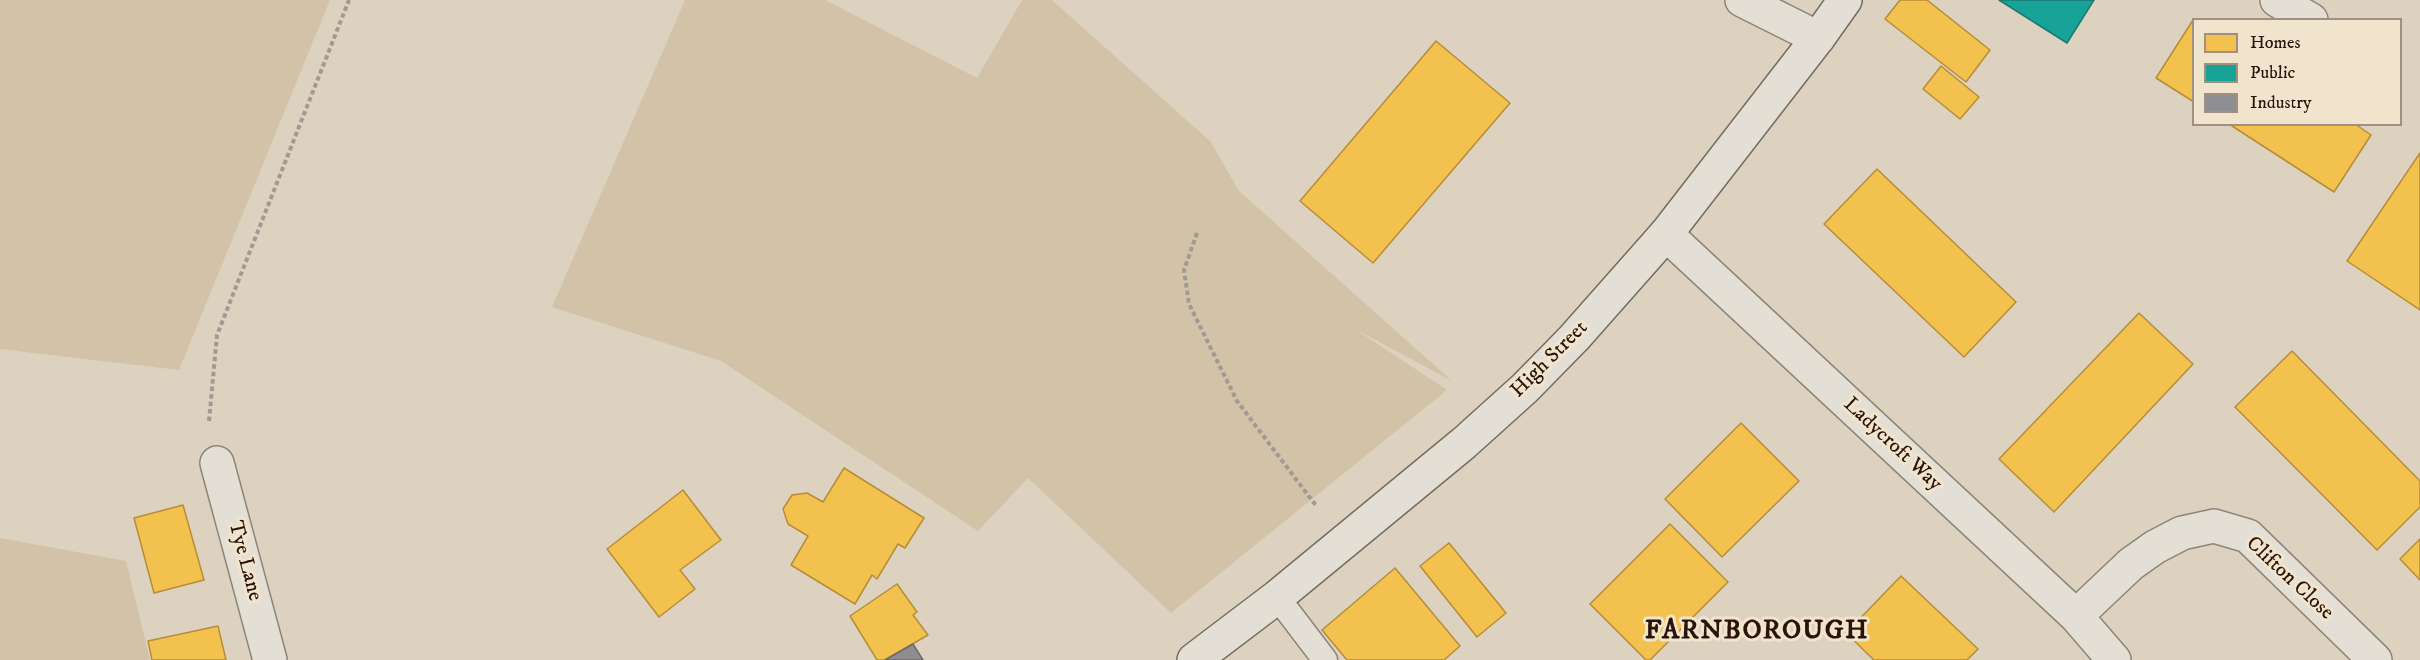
<!DOCTYPE html>
<html>
<head>
<meta charset="utf-8">
<style>
	body { margin:0 }
	#map { position:relative; width:2420px; height:660px; overflow:hidden; background:#ddd2bf; font-family:"IM FELL DW Pica",serif }
	canvas { display:block }
	.legend { position:absolute; left:2192px; top:18px; width:210px; height:108px; box-sizing:border-box; background:#f1e4cd; border:2px solid #a1907f; margin:0; padding:8px 10px; list-style:none; font-size:18px; color:#2a1309 }
	.legend li { display:flex; align-items:center; gap:12px; height:30px }
	.legend b { width:30px; border:2px solid #a1907f }
</style>
</head>
<body>
<div id="map">
<canvas width="2420" height="660"></canvas>
<ul class="legend">
<li><b style="height:16px;background:#f2c14e"></b>Homes</li>
<li><b style="height:16px;background:#17a398"></b>Public</li>
<li><b style="height:16px;background:#8d8d92"></b>Industry</li>
</ul>
</div>
<script>
const c = document.querySelector('canvas').getContext('2d');
c.lineJoin = 'round';
function fillPath(path, color) { c.fillStyle = color; c.fill(path, 'evenodd'); }
const poly = rows => new Path2D(rows.map(r => 'M' + r).join(''));
function stroke(path, color, width, dash) { c.strokeStyle = color; c.lineWidth = width; c.lineCap = dash ? 'butt' : 'round'; c.setLineDash(dash || []); c.stroke(path); }
function drawText(font, color, halo, rows, align = 'center') {
  c.font = font + ' "IM FELL DW Pica",serif'; c.lineWidth = 6; c.setLineDash([]); c.textBaseline = 'middle'; c.strokeStyle = halo; c.fillStyle = color; for (const [text, x, y, turn = 0] of rows) {
    c.save(); c.translate(x, y); c.rotate((+turn || 0) * Math.PI / 180); c.textAlign = isNaN(turn) ? turn : align; if (halo) c.strokeText(text, 0, 0); c.fillText(text, 0, 0); c.restore();
  }
}
const green = poly([
	[0,0,330,0,179,370,0,349],
	[685,0,825,0,977,78,1022,0,1052,0,1211,142,1239,191,1452,381,1355,329,1447,390,1171,613,1028,478,978,531,721,361,552,307],
	[0,538,126,561,150,660,0,660]
]);
const homes = poly([
	[1900,0,1927,0,1990,50,1966,82,1885,19,1900,0],
	[2193,20,2194,21,2194,102,2156,78,2193,20],
	[1436,41,1510,103,1373,263,1300,201,1436,41],
	[1941,66,1979,97,1960,119,1923,89,1941,66],
	[2229,124,2355,124,2371,135,2334,192,2229,124],
	[2420,153,2420,310,2347,261,2420,153],
	[1877,169,2016,302,1964,357,1824,224,1877,169],
	[2139,313,2193,364,2054,512,1999,459,2139,313],
	[2292,351,2420,481,2420,507,2377,550,2235,407,2292,351],
	[1741,423,1799,481,1722,557,1665,499,1741,423],
	[844,468,924,518,905,548,898,544,877,579,872,575,855,604,791,565,808,536,788,524,783,509,792,495,807,493,823,502,844,468],
	[683,490,721,540,680,570,695,589,659,617,607,549,683,490],
	[183,505,204,580,154,593,134,518,183,505],
	[1670,524,1728,582,1650,660,1646,660,1590,604,1670,524],
	[2420,539,2420,580,2400,559,2420,539],
	[1449,543,1506,613,1477,637,1420,566,1449,543],
	[1395,568,1460,646,1444,660,1347,660,1322,630,1395,568],
	[1901,576,1978,649,1967,660,1874,660,1846,633,1901,576],
	[897,584,917,612,913,615,928,635,885,660,877,660,850,616,897,584],
	[218,626,226,660,152,660,148,641,218,626]
]);
const public = poly([
	[1999,0,2094,0,2067,43,1999,0]
]);
const industry = poly([
	[913,644,923,660,885,660,913,644]
]);
const path = poly([
	[1197,233,1184,270,1189,304,1237,401,1317,507],
	[209,421,217,335,349,0]
]);
const lane = poly([
	[1277,597,1325,660]
]);
const street = poly([
	[1742,0,1818,38],
	[2277,0,2311,20],
	[1666,234,2076,616,2114,660],
	[217,463,270,660],
	[2076,616,2131,564,2155,547,2182,533,2214,526,2248,536,2375,660]
]);
const secondary = poly([
	[1194,660,1277,597,1464,443,1525,388,1574,338,1666,234,1818,38,1845,0]
]);
const streetNames = [
	["High Street",1550,360,-45],
	["Ladycroft Way",1892,445,43],
	["Tye Lane",244,561,75],
	["Clifton Close",2289,579,43]
];
const districtNames = [
	["FARNBOROUGH",1757,632]
];
fillPath(green, '#d2c2a8');
fillPath(homes, '#f2c14e');
stroke(homes, '#b68d39', 1.5);
fillPath(public, '#17a398');
stroke(public, '#1d786d', 1.5);
fillPath(industry, '#8d8d92');
stroke(industry, '#6f6869', 1.5);
stroke(lane, '#8e8579', 27);
stroke(street, '#8e8579', 36);
stroke(secondary, '#746b61', 36);
stroke(path, '#a19a92', 4, [4.5, 3]);
stroke(lane, '#e4dfd5', 24);
stroke(street, '#e4dfd5', 33);
stroke(secondary, '#e4dfd5', 33);
drawText('21px', '#2a1309', '#f1e4cd', streetNames);
c.letterSpacing = '1.5px';
drawText('bold 27px', '#2a1309', '#f1e4cd', districtNames);
c.letterSpacing = '0px';
</script>
</body>
</html>
